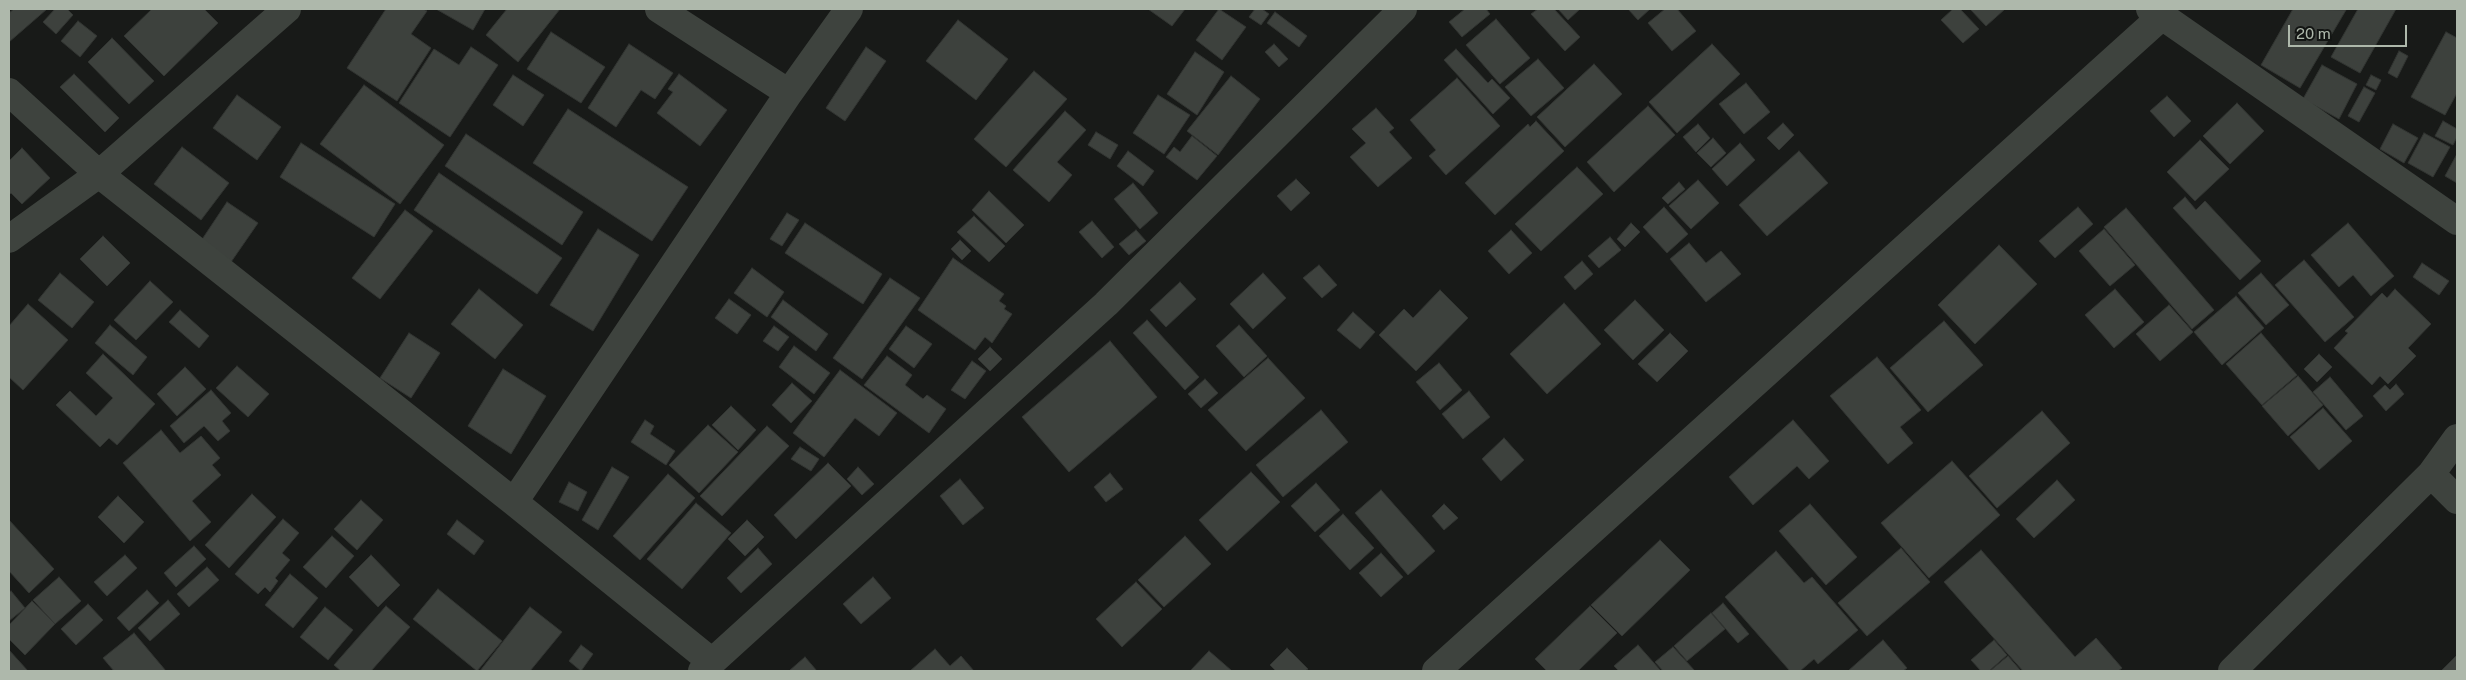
<!DOCTYPE html>
<html>
<head>
<meta charset="utf-8">
<style>
	body { margin:0 }
	#map { position:relative; width:2466px; height:680px; overflow:hidden; background:#181a18; font-family:"Public Sans",sans-serif }
	canvas { display:block }
	.frame { position:absolute; inset:0; border:10px solid #aeb8ab; pointer-events:none }
	.scale { position:absolute; left:2288px; top:25px; width:119px; height:22px; box-sizing:border-box; border:2px solid #aeb8ab; border-top:0; padding-left:6px; font-size:15px; line-height:18px; white-space:nowrap; color:#aeb8ab; -webkit-text-stroke:4px #131513; paint-order:stroke }
</style>
</head>
<body>
<div id="map">
<canvas width="2466" height="680"></canvas>
<div class="frame"></div>
<div class="scale">20 m</div>
</div>
<script>
const c = document.querySelector('canvas').getContext('2d');
c.lineJoin = 'round';
function fillPath(path, color) { c.fillStyle = color; c.fill(path, 'evenodd'); }
const poly = rows => new Path2D(rows.map(r => 'M' + r).join(''));
function stroke(path, color, width, dash) { c.strokeStyle = color; c.lineWidth = width; c.lineCap = dash ? 'butt' : 'round'; c.setLineDash(dash || []); c.stroke(path); }
const building = poly([
	[14,9,47,9,9,42,9,13,14,9],
	[55,9,67,9,73,15,56,34,43,22,55,9],
	[152,9,204,9,218,23,164,76,124,36,152,9],
	[386,9,423,9,427,11,411,34,431,48,397,101,347,68,386,9],
	[436,9,485,9,473,30,436,9],
	[507,9,560,9,518,62,486,35,507,9],
	[1148,9,1185,9,1172,26,1148,9],
	[1219,9,1246,27,1222,60,1196,40,1219,9],
	[1255,9,1262,9,1269,14,1261,25,1249,17,1255,9],
	[1465,9,1486,9,1490,14,1462,37,1449,22,1465,9],
	[1538,9,1554,9,1580,37,1565,51,1531,14,1538,9],
	[1558,9,1580,9,1568,20,1558,9],
	[1628,9,1650,9,1638,20,1628,9],
	[1665,9,1677,9,1696,31,1672,51,1648,23,1665,9],
	[1953,9,1960,9,1979,29,1963,43,1941,20,1953,9],
	[1970,9,2005,9,1986,26,1970,9],
	[2293,9,2346,10,2300,88,2261,65,2293,9],
	[2358,9,2396,9,2360,73,2331,57,2358,9],
	[1275,12,1307,36,1299,47,1267,23,1275,12],
	[1496,19,1530,58,1500,84,1466,45,1496,19],
	[958,20,1008,59,976,100,926,61,958,20],
	[78,21,97,36,80,57,61,41,78,21],
	[551,32,605,67,581,103,527,69,551,32],
	[2446,32,2457,38,2457,93,2445,115,2411,97,2446,32],
	[112,38,154,81,129,104,88,62,112,38],
	[629,44,673,73,655,99,641,90,616,127,588,108,629,44],
	[1274,44,1288,59,1279,67,1265,52,1274,44],
	[1712,44,1740,74,1677,133,1649,102,1712,44],
	[471,47,498,65,450,137,399,103,434,49,459,65,471,47],
	[866,47,886,61,845,121,826,108,866,47],
	[1456,49,1488,83,1492,79,1510,98,1493,114,1444,60,1456,49],
	[2399,51,2408,56,2397,78,2388,73,2399,51],
	[1195,52,1224,72,1197,115,1167,94,1195,52],
	[1538,59,1564,88,1531,116,1505,87,1538,59],
	[1594,64,1622,94,1565,147,1537,117,1594,64],
	[2322,65,2357,84,2339,119,2303,99,2322,65],
	[1034,71,1067,99,1006,167,974,139,1034,71],
	[74,74,119,118,105,132,60,87,74,74],
	[679,74,727,110,700,146,657,113,673,92,668,89,679,74],
	[513,75,544,95,523,126,493,105,513,75],
	[2371,75,2381,80,2376,90,2366,85,2371,75],
	[1231,76,1260,99,1218,155,1187,131,1231,76],
	[1457,78,1500,126,1446,175,1429,156,1436,150,1410,120,1457,78],
	[1746,83,1770,112,1744,134,1719,104,1746,83],
	[364,85,444,145,400,204,320,144,364,85],
	[2364,87,2375,93,2359,122,2348,116,2364,87],
	[237,95,281,127,257,160,213,128,237,95],
	[1158,95,1190,115,1164,154,1133,133,1158,95],
	[2167,96,2191,121,2174,137,2150,111,2167,96],
	[2237,103,2264,131,2230,164,2203,136,2237,103],
	[1648,106,1675,135,1614,192,1587,162,1648,106],
	[1376,108,1394,128,1389,132,1412,158,1378,187,1350,157,1366,143,1352,129,1376,108],
	[568,109,688,187,652,241,533,163,568,109],
	[1065,111,1086,130,1057,162,1072,175,1049,202,1013,170,1065,111],
	[1536,121,1564,151,1495,215,1465,183,1528,124,1530,127,1536,121],
	[2443,121,2457,129,2457,137,2453,145,2435,136,2443,121],
	[1783,123,1794,135,1779,150,1767,138,1783,123],
	[1698,124,1710,138,1696,152,1683,137,1698,124],
	[2393,124,2418,138,2404,163,2380,149,2393,124],
	[1096,132,1118,145,1110,159,1088,145,1096,132],
	[2424,133,2450,147,2433,177,2408,163,2424,133],
	[466,134,583,212,562,245,445,166,466,134],
	[1192,136,1217,156,1197,180,1166,157,1174,147,1180,152,1192,136],
	[1713,138,1726,153,1711,167,1697,153,1713,138],
	[2200,140,2229,169,2195,201,2167,172,2200,140],
	[301,143,395,204,374,237,280,177,301,143],
	[1740,143,1755,160,1727,186,1712,169,1740,143],
	[182,147,229,183,201,220,154,184,182,147],
	[22,148,50,178,22,204,11,193,9,195,9,161,22,148],
	[1128,151,1154,171,1143,186,1117,166,1128,151],
	[1799,151,1828,183,1767,236,1739,205,1799,151],
	[2457,154,2457,183,2445,176,2457,154],
	[1577,167,1603,194,1541,251,1515,224,1577,167],
	[439,173,562,258,537,294,414,210,439,173],
	[1296,179,1310,193,1291,211,1277,196,1296,179],
	[1698,180,1719,203,1691,229,1669,206,1698,180],
	[1679,182,1685,189,1668,204,1662,198,1679,182],
	[1133,183,1158,213,1140,229,1114,199,1133,183],
	[989,191,1024,225,1006,243,972,210,989,191],
	[2185,197,2196,210,2205,201,2261,261,2240,280,2173,208,2185,197],
	[227,202,258,223,231,262,201,241,227,202],
	[1664,207,1688,234,1667,253,1643,227,1664,207],
	[2078,207,2093,224,2055,258,2039,241,2078,207],
	[2126,208,2214,310,2192,329,2104,227,2126,208],
	[405,210,433,231,380,299,352,278,405,210],
	[787,213,799,220,782,246,770,239,787,213],
	[974,216,1005,246,989,262,957,232,974,216],
	[1092,221,1114,247,1102,258,1079,232,1092,221],
	[805,223,882,274,863,304,785,253,805,223],
	[1631,223,1640,232,1625,247,1617,239,1631,223],
	[2348,223,2394,276,2371,296,2353,275,2339,287,2311,255,2348,223],
	[598,229,639,255,593,331,550,305,598,229],
	[2104,229,2135,265,2110,286,2079,251,2104,229],
	[1136,230,1146,241,1129,255,1119,244,1136,230],
	[1511,230,1532,253,1509,274,1488,251,1511,230],
	[103,236,130,263,107,286,80,259,103,236],
	[1610,237,1621,250,1599,268,1588,256,1610,237],
	[960,240,971,251,962,260,951,249,960,240],
	[1689,243,1706,263,1721,251,1741,274,1706,302,1670,259,1689,243],
	[1999,245,2037,284,1975,344,1938,305,1999,245],
	[953,258,1004,294,999,301,1006,306,1004,309,1012,314,992,343,985,337,975,350,918,310,953,258],
	[2304,260,2354,317,2325,342,2275,285,2304,260],
	[1582,261,1593,274,1575,290,1564,277,1582,261],
	[2422,263,2449,281,2439,295,2413,277,2422,263],
	[1319,265,1337,285,1322,298,1303,278,1319,265],
	[752,268,784,292,767,317,734,293,752,268],
	[60,273,94,302,72,328,38,300,60,273],
	[1263,273,1286,298,1253,329,1230,304,1263,273],
	[2261,273,2289,305,2266,325,2238,293,2261,273],
	[890,278,920,298,862,379,833,358,890,278],
	[150,281,173,302,136,340,114,320,150,281],
	[1180,282,1196,299,1166,327,1150,310,1180,282],
	[479,289,523,325,495,359,451,324,479,289],
	[2115,289,2144,322,2114,348,2085,315,2115,289],
	[2395,289,2431,324,2408,348,2416,356,2388,384,2380,376,2372,385,2334,348,2348,333,2345,331,2382,293,2387,298,2395,289],
	[1440,290,1468,318,1416,371,1379,335,1404,309,1413,318,1440,290],
	[2236,296,2264,328,2222,365,2194,332,2236,296],
	[729,299,751,315,737,334,715,318,729,299],
	[783,300,828,334,816,351,771,317,783,300],
	[1635,300,1664,330,1633,360,1604,330,1635,300],
	[1564,303,1601,344,1547,394,1510,354,1564,303],
	[28,304,68,340,23,390,9,377,9,326,28,304],
	[2169,305,2193,332,2160,361,2136,334,2169,305],
	[180,310,209,336,199,348,169,322,180,310],
	[1353,312,1375,332,1360,349,1337,330,1353,312],
	[1147,320,1199,377,1185,390,1133,333,1147,320],
	[1944,321,1983,365,1928,412,1890,368,1944,321],
	[110,325,147,357,133,375,95,343,110,325],
	[1239,325,1267,356,1244,377,1216,346,1239,325],
	[774,326,789,337,778,351,763,341,774,326],
	[906,326,932,344,914,368,889,349,906,326],
	[409,333,440,353,411,398,380,378,409,333],
	[1670,333,1688,351,1657,382,1638,364,1670,333],
	[2261,333,2297,375,2262,405,2226,364,2261,333],
	[1110,341,1157,397,1069,472,1022,417,1110,341],
	[794,346,830,373,814,394,779,367,794,346],
	[990,347,1002,359,990,371,978,359,990,347],
	[103,354,155,404,117,445,109,438,100,447,56,405,70,391,96,416,113,398,86,373,103,354],
	[2319,354,2332,367,2317,382,2304,369,2319,354],
	[887,356,912,375,905,385,923,399,927,395,946,409,929,433,864,385,887,356],
	[1877,357,1921,410,1900,427,1913,443,1888,464,1830,396,1877,357],
	[1268,358,1305,398,1246,451,1208,410,1268,358],
	[972,361,986,371,965,399,951,390,972,361],
	[1439,363,1462,390,1440,410,1416,382,1439,363],
	[237,366,269,394,248,417,216,388,237,366],
	[185,367,206,389,177,416,157,394,185,367],
	[503,369,546,396,511,454,468,426,503,369],
	[840,370,897,413,879,436,855,418,824,457,793,433,840,370],
	[2298,376,2323,405,2288,436,2262,406,2298,376],
	[2330,377,2363,416,2346,430,2313,392,2330,377],
	[1205,379,1218,393,1201,408,1188,394,1205,379],
	[792,383,812,401,791,423,772,405,792,383],
	[2396,384,2404,394,2386,411,2373,396,2385,385,2390,390,2396,384],
	[211,390,231,413,222,421,230,431,218,441,204,426,184,443,170,426,211,390],
	[1469,391,1490,417,1463,439,1442,414,1469,391],
	[731,406,756,430,738,450,712,425,731,406],
	[2323,408,2352,441,2319,470,2290,437,2323,408],
	[1321,410,1348,442,1283,497,1256,465,1321,410],
	[2042,411,2070,443,1997,508,1969,476,2042,411],
	[645,420,654,426,650,434,675,451,666,465,631,442,645,420],
	[1793,420,1829,461,1809,479,1797,466,1753,505,1729,477,1793,420],
	[708,425,738,452,699,493,669,465,708,425],
	[767,426,789,446,722,516,700,496,767,426],
	[161,430,180,453,201,436,220,458,212,465,221,475,192,501,211,522,190,541,123,463,161,430],
	[1504,438,1524,460,1501,481,1482,459,1504,438],
	[800,447,819,459,811,471,791,459,800,447],
	[1952,461,2000,515,1929,578,1881,523,1952,461],
	[828,463,851,486,796,539,774,515,828,463],
	[612,467,629,477,598,530,582,520,612,467],
	[858,467,874,484,862,495,847,479,858,467],
	[1251,472,1280,502,1227,551,1199,520,1251,472],
	[1110,473,1123,489,1106,502,1094,487,1110,473],
	[668,474,695,498,640,560,613,536,668,474],
	[960,479,984,508,963,525,940,496,960,479],
	[2057,480,2075,500,2034,538,2016,519,2057,480],
	[569,482,587,492,578,511,559,502,569,482],
	[1316,483,1340,510,1315,532,1291,506,1316,483],
	[1381,490,1435,551,1408,575,1355,513,1381,490],
	[252,494,276,517,229,568,205,545,252,494],
	[118,496,144,522,124,543,98,517,118,496],
	[361,500,383,520,357,550,334,529,361,500],
	[696,503,731,533,682,589,647,559,696,503],
	[1444,504,1458,518,1444,530,1432,516,1444,504],
	[1810,504,1857,557,1826,585,1779,531,1810,504],
	[1343,514,1374,548,1350,570,1319,536,1343,514],
	[283,519,299,533,282,553,290,560,275,578,278,581,270,592,265,587,258,594,235,574,283,519],
	[9,520,54,569,29,593,9,571,9,520],
	[457,520,484,541,474,555,447,534,457,520],
	[747,520,764,537,745,556,728,539,747,520],
	[332,536,354,556,326,588,303,567,332,536],
	[1185,536,1211,564,1164,607,1138,580,1185,536],
	[1660,540,1690,570,1622,636,1591,605,1660,540],
	[194,546,206,559,176,587,164,573,194,546],
	[758,548,772,564,741,593,727,578,758,548],
	[1901,548,1930,582,1867,636,1838,603,1901,548],
	[1981,550,2075,657,2096,638,2122,668,2118,671,2023,671,1944,582,1981,550],
	[1776,551,1804,583,1812,577,1858,630,1818,664,1814,659,1800,671,1790,671,1725,597,1776,551],
	[1381,553,1403,577,1381,597,1359,573,1381,553],
	[125,555,137,568,107,596,94,582,125,555],
	[371,555,400,585,378,607,349,577,371,555],
	[207,567,219,580,189,607,177,594,207,567],
	[290,574,318,598,293,628,265,605,290,574],
	[59,577,81,601,55,624,33,600,59,577],
	[873,577,891,598,861,624,843,604,873,577],
	[1136,582,1162,609,1122,647,1096,619,1136,582],
	[438,589,502,641,477,671,413,619,438,589],
	[147,590,159,603,129,631,117,618,147,590],
	[11,591,25,608,9,621,9,593,11,591],
	[168,600,180,614,150,641,138,628,168,600],
	[32,601,55,624,25,655,9,639,9,625,32,601],
	[1723,603,1749,634,1738,643,1712,613,1723,603],
	[88,604,103,620,76,645,61,629,88,604],
	[386,606,410,627,371,671,341,671,334,665,386,606],
	[1590,606,1617,633,1578,671,1547,671,1535,659,1590,606],
	[325,607,353,630,328,660,300,637,325,607],
	[530,607,562,632,530,671,480,671,530,607],
	[1711,613,1725,629,1687,661,1674,646,1711,613],
	[134,633,166,671,114,671,103,658,134,633],
	[1883,640,1907,668,1903,671,1848,671,1883,640],
	[1994,640,2007,655,1989,671,1981,671,1971,660,1994,640],
	[581,645,593,654,581,671,569,661,581,645],
	[1638,645,1661,671,1619,671,1614,666,1638,645],
	[1673,647,1695,671,1663,671,1655,662,1673,647],
	[1287,648,1308,669,1305,671,1276,671,1270,665,1287,648],
	[935,649,950,666,961,656,974,671,910,671,935,649],
	[9,650,28,671,9,671,9,650],
	[1209,651,1232,671,1190,671,1209,651],
	[2457,655,2457,671,2441,671,2457,655],
	[2008,656,2021,671,1990,671,2008,656],
	[805,657,817,671,789,671,805,657]
]);
const minor = poly([
	[659,9,789,93],
	[2162,16,2457,221],
	[9,92,99,174,514,502,712,662],
	[9,239,99,174,287,9],
	[2431,474,2457,500],
	[514,502,789,93,849,9],
	[702,671,1106,304,1403,9],
	[1436,671,2162,16,2150,9],
	[2232,671,2431,474,2457,438]
]);
fillPath(building, '#3d413d');
stroke(building, '#323532', 1);
stroke(minor, '#3e433e', 28);
</script>
</body>
</html>
